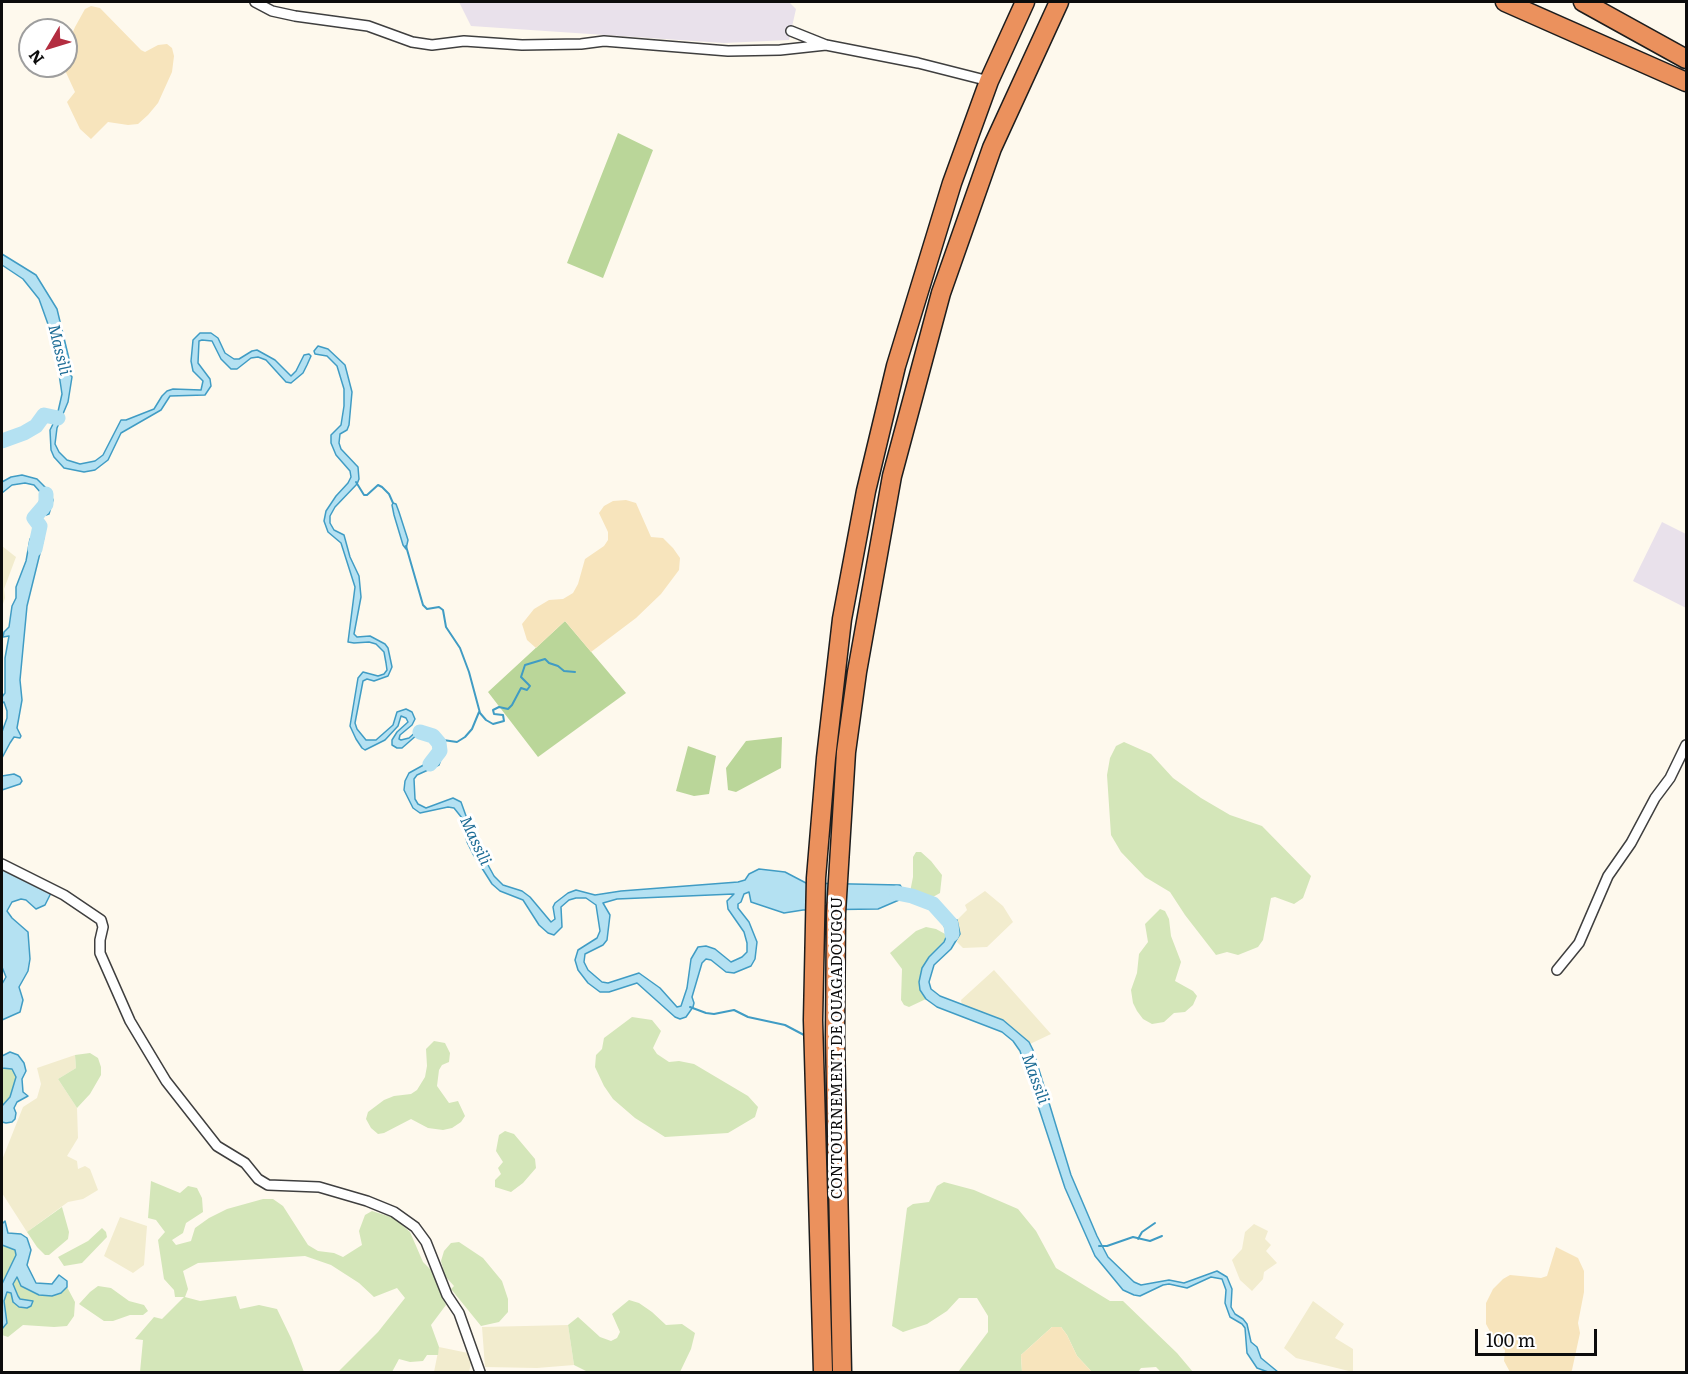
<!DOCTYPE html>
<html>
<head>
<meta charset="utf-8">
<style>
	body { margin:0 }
	#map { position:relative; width:1688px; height:1374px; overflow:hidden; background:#fef9ed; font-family:Literata,serif }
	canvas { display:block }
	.frame { position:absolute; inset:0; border:3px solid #0c0c0c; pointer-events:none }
	.north { position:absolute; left:18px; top:18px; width:60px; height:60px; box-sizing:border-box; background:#fff; border:2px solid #9e9e9e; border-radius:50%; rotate:232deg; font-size:16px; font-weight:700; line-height:24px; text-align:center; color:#0c0c0c }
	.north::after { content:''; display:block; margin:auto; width:21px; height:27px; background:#b32d40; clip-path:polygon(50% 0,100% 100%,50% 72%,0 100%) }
	.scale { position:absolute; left:1475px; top:1329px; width:122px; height:27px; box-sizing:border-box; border:3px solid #0c0c0c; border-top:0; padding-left:8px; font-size:18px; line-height:21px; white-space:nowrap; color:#0c0c0c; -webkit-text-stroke:4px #fff; paint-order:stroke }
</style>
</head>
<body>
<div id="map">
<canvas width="1688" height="1374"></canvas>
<div class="frame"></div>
<div class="north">N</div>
<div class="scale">100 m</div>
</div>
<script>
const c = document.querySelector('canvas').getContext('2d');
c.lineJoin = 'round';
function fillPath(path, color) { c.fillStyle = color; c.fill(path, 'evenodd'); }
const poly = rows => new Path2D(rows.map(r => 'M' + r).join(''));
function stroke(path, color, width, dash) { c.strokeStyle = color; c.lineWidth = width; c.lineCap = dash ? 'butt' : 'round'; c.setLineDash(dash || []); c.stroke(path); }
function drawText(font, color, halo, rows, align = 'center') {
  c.font = font + ' Literata,serif'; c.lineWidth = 6; c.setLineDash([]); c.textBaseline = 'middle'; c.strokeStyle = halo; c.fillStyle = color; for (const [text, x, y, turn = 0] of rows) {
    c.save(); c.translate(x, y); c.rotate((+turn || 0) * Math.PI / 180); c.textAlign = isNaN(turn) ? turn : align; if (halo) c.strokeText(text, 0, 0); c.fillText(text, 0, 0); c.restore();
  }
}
const industrial = poly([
	[459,2,789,2,796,9,789,40,724,43,471,26],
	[1662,522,1686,534,1686,608,1633,581]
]);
const farmland = poly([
	[2,546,16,557,4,589,5,598,2,607],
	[985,891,1003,906,1013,922,987,947,963,948,957,942,960,934,957,920,967,910,965,905],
	[994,970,1051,1034,1030,1044,997,1017,962,1005,961,1000],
	[75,1055,76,1068,58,1079,77,1108,78,1138,67,1156,77,1161,78,1169,85,1166,90,1169,98,1190,83,1199,68,1202,27,1232,2,1193,2,1160,23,1107,37,1098,41,1084,37,1068],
	[120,1217,147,1226,144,1265,133,1273,104,1256],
	[1254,1224,1268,1231,1265,1239,1271,1245,1266,1251,1277,1263,1264,1272,1263,1279,1252,1291,1240,1280,1232,1260,1242,1249,1245,1232],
	[1313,1301,1344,1324,1335,1338,1353,1349,1353,1372,1296,1358,1284,1348],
	[568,1325,574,1365,537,1368,485,1367,482,1327],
	[439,1347,473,1354,469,1372,434,1372]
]);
const green = poly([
	[1124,742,1151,754,1173,778,1201,798,1230,815,1262,826,1311,876,1303,898,1294,904,1275,897,1271,898,1263,940,1258,947,1238,955,1227,952,1216,955,1185,915,1170,892,1145,877,1121,852,1111,835,1107,775,1110,758,1116,746],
	[916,852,921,852,931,861,942,875,940,893,926,901,916,897,916,895,910,892,913,877,913,857],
	[1160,909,1165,911,1169,919,1171,936,1181,962,1175,981,1193,991,1197,996,1193,1005,1185,1012,1174,1013,1164,1022,1152,1024,1143,1019,1137,1011,1133,1003,1131,990,1137,973,1139,954,1148,942,1145,924],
	[926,927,936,929,947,935,944,941,929,957,920,990,926,999,909,1007,904,1005,901,1000,902,969,890,953,916,931],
	[632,1017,652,1020,661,1031,653,1048,657,1054,669,1062,679,1061,694,1064,748,1096,758,1107,755,1117,728,1133,665,1137,635,1118,613,1099,604,1086,595,1067,596,1055,602,1049,604,1038],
	[434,1041,445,1043,450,1053,449,1062,442,1065,439,1070,437,1086,449,1103,458,1101,465,1116,461,1122,452,1128,443,1130,428,1128,411,1119,384,1133,378,1134,371,1128,366,1119,368,1112,384,1100,394,1096,411,1094,417,1090,425,1077,427,1066,426,1049],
	[90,1053,98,1058,101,1067,101,1075,90,1094,77,1108,58,1079,76,1068,75,1055],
	[2,1068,13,1069,16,1077,10,1097,2,1106],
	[505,1131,514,1134,535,1159,536,1168,523,1183,511,1192,495,1187,495,1180,501,1174,498,1168,503,1162,496,1151,499,1135],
	[151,1181,180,1193,188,1186,197,1188,202,1198,203,1212,186,1223,183,1233,172,1240,176,1245,191,1241,195,1228,209,1218,227,1209,263,1199,273,1199,283,1206,308,1245,318,1251,334,1253,343,1257,362,1245,359,1231,365,1215,372,1211,394,1218,410,1232,423,1262,431,1270,446,1305,431,1325,439,1347,438,1355,427,1355,423,1361,410,1362,399,1359,392,1372,338,1372,378,1332,405,1298,397,1288,374,1297,359,1283,331,1265,305,1256,198,1263,183,1271,188,1289,185,1297,200,1301,236,1296,240,1309,259,1305,277,1309,291,1338,304,1372,140,1372,143,1340,135,1339,154,1317,162,1319,184,1297,175,1297,174,1290,164,1279,158,1240,165,1232,156,1220,148,1218],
	[944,1182,974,1190,1018,1209,1036,1231,1056,1268,1110,1301,1123,1301,1177,1353,1193,1372,1161,1372,1156,1367,1141,1368,1138,1372,1092,1372,1077,1356,1067,1335,1061,1327,1052,1327,1021,1355,1022,1372,958,1372,988,1332,988,1316,977,1298,959,1298,947,1311,927,1324,903,1332,892,1326,907,1208,913,1204,929,1202,937,1186],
	[62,1207,69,1232,68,1239,49,1255,45,1255,37,1247,27,1232],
	[102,1228,106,1232,107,1237,82,1263,64,1266,58,1257,88,1241],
	[459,1242,483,1258,502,1281,508,1299,508,1312,499,1322,481,1326,451,1289,454,1286,445,1276,441,1261,444,1251,451,1243],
	[2,1245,16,1250,16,1255,2,1284],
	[17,1276,61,1293,67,1287,75,1302,74,1316,67,1326,54,1327,23,1325,8,1337,2,1335,2,1329,7,1323,4,1300,7,1292,11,1293,13,1302,26,1301,20,1299,13,1284],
	[98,1286,111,1288,129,1301,144,1305,148,1311,143,1315,130,1315,113,1321,104,1321,79,1304,90,1292],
	[629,1300,639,1303,652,1312,666,1325,682,1324,695,1333,691,1349,680,1372,588,1372,574,1365,568,1325,578,1317,600,1337,611,1341,617,1338,620,1332,612,1314]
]);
const forest = poly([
	[618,133,653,150,603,278,567,263],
	[565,621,626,693,538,757,488,692],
	[782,737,781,768,736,792,728,790,726,768,746,741],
	[688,746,716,756,709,794,694,796,676,791]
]);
const sand = poly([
	[91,6,100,8,141,50,145,52,158,45,167,44,172,48,174,56,172,72,158,103,148,115,138,124,128,125,108,122,91,139,80,129,67,102,75,92,63,66,66,66,66,49,75,27,85,9],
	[626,500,636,503,651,537,663,538,673,548,680,558,679,570,661,594,636,618,591,652,565,621,536,648,527,640,522,624,534,609,549,600,563,599,573,593,578,584,585,559,604,546,608,540,608,532,599,513,604,506,613,501],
	[1556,1247,1578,1258,1584,1271,1584,1292,1578,1323,1580,1333,1572,1370,1571,1372,1510,1372,1504,1361,1505,1350,1493,1337,1486,1324,1486,1303,1493,1289,1503,1279,1510,1275,1541,1278,1547,1276],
	[1052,1327,1061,1327,1067,1335,1077,1356,1092,1372,1022,1372,1021,1355]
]);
const water = poly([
	[2,254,36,275,57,309,70,363,68,371,72,377,68,402,57,428,55,444,59,452,67,460,80,464,95,461,103,455,121,420,126,420,154,409,162,396,167,391,173,389,201,390,203,381,193,371,191,361,193,340,200,333,211,333,218,338,225,353,234,359,239,359,252,351,257,350,275,360,291,376,296,371,304,355,309,354,311,356,307,365,303,373,291,383,286,382,266,360,258,357,251,358,237,369,231,369,221,359,212,341,202,340,199,341,198,363,210,379,211,386,205,395,170,396,161,410,121,433,108,460,95,470,84,472,64,468,54,457,51,450,50,430,57,416,62,394,54,341,39,299,23,279,2,265,2,254],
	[318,346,328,349,345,365,352,392,349,425,347,430,340,434,339,443,341,449,358,467,359,479,357,484,335,507,330,516,330,523,334,530,344,535,350,557,359,576,361,597,354,634,357,637,370,636,385,644,388,648,392,667,388,676,374,681,367,679,363,681,355,723,357,729,366,740,376,740,393,725,397,712,406,709,412,712,415,719,412,725,400,735,399,739,401,740,409,738,419,729,426,729,434,734,436,738,435,741,418,734,402,748,397,748,392,745,392,740,397,732,408,722,406,718,401,716,398,726,385,740,365,750,362,748,356,739,350,726,358,678,363,672,378,676,384,674,387,670,386,663,384,652,376,644,369,642,354,643,348,642,355,587,341,543,328,532,324,521,326,511,336,496,348,483,351,477,350,471,336,455,331,443,331,435,341,425,344,406,344,389,337,366,327,356,315,354,314,351,318,346],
	[22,475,37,479,50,492,53,500,49,514,46,515,38,510,41,493,34,485,25,483,12,485,2,493,2,482,11,477,22,475],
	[393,503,396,504,399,512,408,540,406,549,403,545,394,515,392,505,393,503],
	[38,531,40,531,40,535,44,537,27,606,20,680,22,700,17,728,21,736,20,738,14,737,10,743,2,758,2,732,7,718,7,711,4,702,2,703,2,697,5,693,5,658,9,636,3,637,4,632,9,627,12,606,16,598,16,587,26,561,30,539,38,531],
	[441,746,444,751,439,765,417,775,414,779,415,799,418,804,426,808,453,798,461,802,475,841,494,876,503,885,522,891,530,897,551,922,555,919,553,907,555,903,568,893,576,890,595,895,621,891,738,882,745,880,749,874,759,869,785,872,806,883,900,885,903,890,917,895,915,898,906,897,878,909,803,910,784,913,751,902,749,892,744,894,741,902,738,904,738,908,749,922,757,942,755,959,751,966,734,973,726,972,711,960,706,959,702,963,692,997,694,1003,693,1007,686,1017,680,1019,675,1017,637,983,609,992,600,992,588,983,578,970,575,960,578,950,597,938,600,931,596,905,586,898,576,898,569,900,561,907,562,927,554,935,548,933,539,925,523,900,500,891,492,884,473,854,467,842,462,818,454,808,448,807,420,813,413,808,404,790,405,781,409,773,429,762,438,747,441,746],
	[734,894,727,901,728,909,744,932,747,943,747,952,742,957,731,962,715,949,706,946,698,947,691,959,687,988,681,1006,677,1007,660,988,639,973,608,983,602,982,588,970,584,962,585,954,603,945,607,940,610,915,603,903,617,899,734,894],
	[14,774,20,777,22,781,20,784,2,790,2,776,14,774],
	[2,866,52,891,45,905,36,909,26,900,21,899,12,902,7,911,12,918,28,932,30,959,28,971,19,987,23,1000,20,1012,2,1020,2,984,6,977,2,967,2,866],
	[945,915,950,918,957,920,960,934,951,949,934,965,929,982,931,989,940,996,1003,1020,1029,1042,1033,1050,1071,1175,1097,1236,1108,1257,1134,1282,1141,1285,1169,1280,1184,1283,1217,1271,1227,1277,1232,1289,1231,1307,1235,1314,1243,1319,1247,1324,1251,1342,1257,1347,1261,1358,1278,1372,1268,1372,1257,1368,1247,1353,1245,1328,1242,1324,1230,1317,1225,1303,1226,1290,1222,1279,1211,1277,1187,1288,1169,1284,1163,1285,1140,1296,1134,1295,1123,1290,1095,1256,1065,1188,1020,1051,1013,1041,1002,1032,937,1007,926,999,920,990,919,982,922,968,929,957,944,942,947,935,942,919,945,915],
	[10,1052,18,1055,24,1063,26,1071,22,1079,23,1092,28,1096,17,1102,14,1108,16,1113,15,1119,12,1122,6,1123,2,1122,2,1106,10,1097,16,1077,12,1069,2,1068,2,1056,10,1052],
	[2,1221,3,1223,5,1221,8,1233,21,1234,27,1238,31,1250,27,1265,36,1283,52,1284,59,1275,67,1281,67,1287,61,1293,52,1296,39,1295,21,1286,17,1277,13,1284,18,1296,20,1299,33,1301,31,1306,27,1308,19,1307,13,1302,11,1293,7,1292,4,1301,7,1323,2,1329,2,1284,16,1255,15,1250,2,1245,2,1221]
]);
const stream = poly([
	[356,482,364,495,367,495,378,485,382,487,389,494,393,503],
	[406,546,423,605,427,609,439,607,443,610,446,627,460,648,469,672,480,713,486,720,493,724,504,721,503,715,494,714,493,710,499,707,508,709,512,705,521,688,527,690,530,686,521,677,525,665,545,659,549,663,558,666,564,671,575,672],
	[439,743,443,740,457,742,465,737,472,729,479,712],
	[690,1007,706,1013,714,1014,734,1010,748,1017,785,1025,804,1035],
	[1138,1239,1142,1232,1155,1223],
	[1099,1246,1107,1246,1133,1237,1150,1241,1162,1236]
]);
const river = poly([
	[2,441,24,433,36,426,44,415,58,418],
	[35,549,40,526,34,518,46,504,46,494],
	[420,732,433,736,439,743,440,751,430,764],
	[897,893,912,896,933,904,951,924,952,934]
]);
const street = poly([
	[255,2,272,11,295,16,368,26,412,42,432,45,464,41,522,45,581,44,604,41,728,51,780,50,826,45],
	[791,31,826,45,918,63,989,81],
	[2,864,64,895,101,920,103,927,100,940,100,953,130,1021,166,1081,217,1146,245,1163,258,1179,268,1185,319,1187,367,1201,394,1212,415,1227,426,1242,447,1295,459,1313,480,1372],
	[1557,970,1579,943,1608,876,1631,843,1655,798,1670,778,1686,745]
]);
const highway = poly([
	[1505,2,1686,82],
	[1583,2,1686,59],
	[823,1372,813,1020,816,878,826,758,842,619,866,491,896,366,952,183,989,81,1025,2],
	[842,1372,835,1038,836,913,846,752,857,672,892,476,941,293,992,148,1059,2]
]);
const streetNames = [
	["CONTOURNEMENT DE OUAGADOUGOU",838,1048,-90]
];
const waterNames = [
	["Massili",59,350,76],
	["Massili",475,841,65],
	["Massili",1035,1079,70]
];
fillPath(industrial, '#e9e1eb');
fillPath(farmland, '#f2ecce');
fillPath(green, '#d4e6b9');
fillPath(forest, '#bad699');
fillPath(sand, '#f7e4bc');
fillPath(water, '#b4e1f2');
stroke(water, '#409cc4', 1.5);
stroke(stream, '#409cc4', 2);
stroke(river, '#b4e1f2', 15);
stroke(street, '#3f3f3f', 12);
stroke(highway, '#1d1d1d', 21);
stroke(street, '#fff', 9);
stroke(highway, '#eb915d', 18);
drawText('15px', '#0c0c0c', '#fff', streetNames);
drawText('italic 16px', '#1e6d96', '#fff', waterNames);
</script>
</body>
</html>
